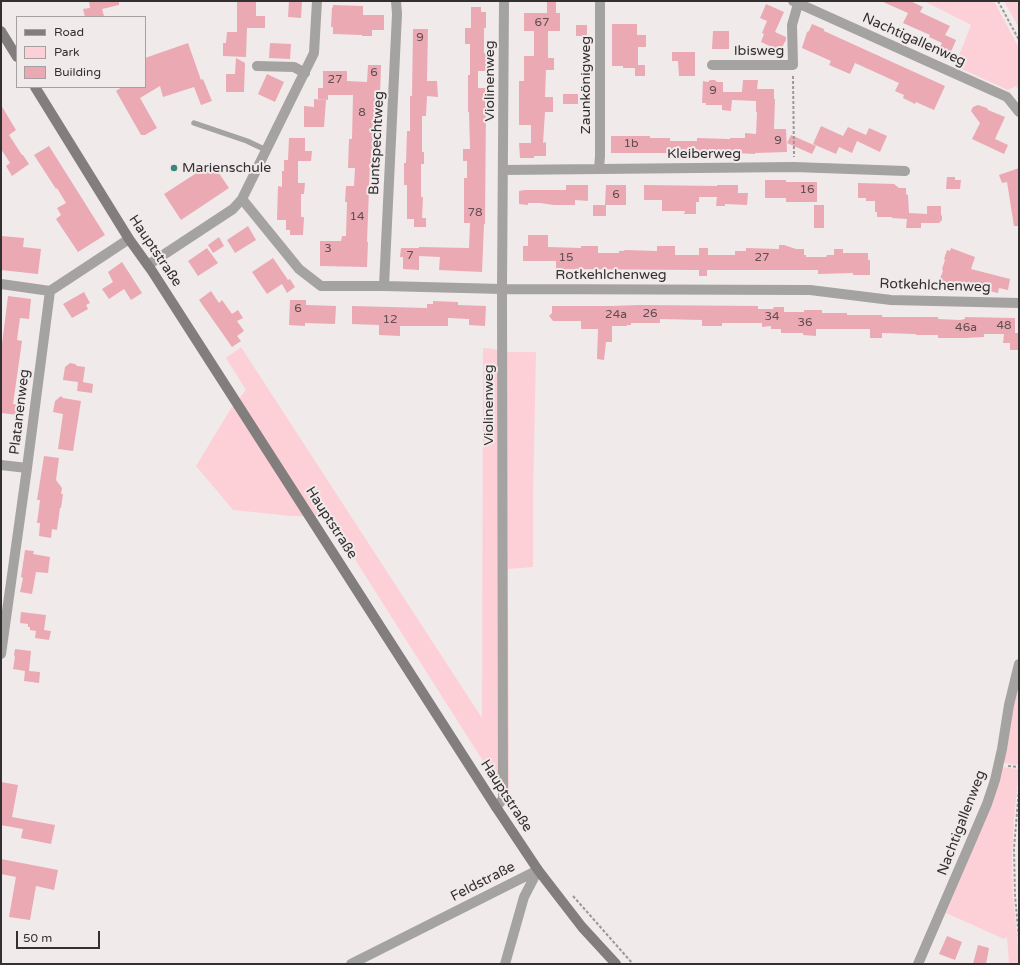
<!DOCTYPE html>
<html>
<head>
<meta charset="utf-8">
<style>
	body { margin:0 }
	#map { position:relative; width:1020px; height:965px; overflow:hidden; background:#f1eaeb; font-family:"Varela Round",sans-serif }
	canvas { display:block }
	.frame { position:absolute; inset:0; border:2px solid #333031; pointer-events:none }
	.legend { position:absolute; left:16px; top:16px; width:130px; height:72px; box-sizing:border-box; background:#f1eaeb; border:1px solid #a5a0a1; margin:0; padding:5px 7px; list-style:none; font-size:12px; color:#333031 }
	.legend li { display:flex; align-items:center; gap:8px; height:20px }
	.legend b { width:20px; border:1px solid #a5a0a1 }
	.scale { position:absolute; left:16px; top:931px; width:84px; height:18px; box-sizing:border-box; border:2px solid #333031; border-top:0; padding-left:5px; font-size:12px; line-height:14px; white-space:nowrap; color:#333031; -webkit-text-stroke:3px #f1eaeb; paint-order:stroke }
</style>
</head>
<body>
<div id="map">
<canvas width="1020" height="965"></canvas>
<div class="frame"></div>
<ul class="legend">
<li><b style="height:5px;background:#827e7e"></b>Road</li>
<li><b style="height:11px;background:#fdd0d7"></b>Park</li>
<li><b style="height:11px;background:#eaa9b3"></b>Building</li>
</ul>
<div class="scale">50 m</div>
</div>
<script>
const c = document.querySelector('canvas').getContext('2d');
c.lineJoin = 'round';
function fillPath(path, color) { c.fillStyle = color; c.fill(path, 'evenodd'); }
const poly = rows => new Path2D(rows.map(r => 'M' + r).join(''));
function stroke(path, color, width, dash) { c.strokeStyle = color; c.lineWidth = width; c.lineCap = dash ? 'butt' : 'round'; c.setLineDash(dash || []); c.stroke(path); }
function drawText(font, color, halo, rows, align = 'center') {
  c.font = font + ' "Varela Round",sans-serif'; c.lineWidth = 4; c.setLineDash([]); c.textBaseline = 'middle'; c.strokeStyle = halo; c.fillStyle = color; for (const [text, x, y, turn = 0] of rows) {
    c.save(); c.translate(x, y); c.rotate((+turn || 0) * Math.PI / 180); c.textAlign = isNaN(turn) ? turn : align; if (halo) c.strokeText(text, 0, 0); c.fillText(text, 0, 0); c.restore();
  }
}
const green = poly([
	[924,1,994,1,1019,48,1019,91,1016,86,1008,90,955,66,971,25],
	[1004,1,1019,1,1019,28],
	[241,347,482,718,483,348,494,349,507,352,536,352,533,496,533,567,508,569,509,802,328,517,291,516,233,510,196,466,230,410,246,390,226,358],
	[1019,677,1019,765,1003,763],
	[1003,767,1019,769,1014,820,1012,856,1013,895,1019,954,1019,964,1009,964,1007,937,1004,939,946,913,987,814]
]);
const building = poly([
	[89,1,119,1,119,5,102,9,104,16,98,17,85,17,83,9,90,8],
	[237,1,256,1,256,16,265,16,265,28,247,28,246,57,223,56,223,43,226,43,227,32,237,32],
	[289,1,302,1,301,18,288,17],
	[881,1,910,1,923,7,920,12,950,26,945,35,956,40,950,54,939,49,942,43,929,37,930,35,903,23,908,13],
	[547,2,556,2,556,13,560,13,560,31,548,31,548,58,554,58,554,70,546,70,545,97,553,97,553,112,545,112,543,143,546,142,546,156,534,156,534,158,520,158,519,143,531,143,531,125,519,125,519,81,524,81,524,56,534,56,534,31,524,31,524,13,547,13],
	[766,4,784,12,775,32,786,37,786,40,780,51,761,42,764,34,762,33,767,21,760,18],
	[333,5,363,6,363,15,384,15,384,30,372,30,372,36,362,36,362,35,333,34,333,27,331,27,332,7,333,8],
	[471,7,481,7,481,12,486,12,486,28,484,28,484,53,486,53,486,71,478,71,478,88,486,88,485,102,486,102,485,224,484,224,482,272,439,270,440,257,419,256,419,270,403,269,403,257,400,257,401,248,419,248,419,247,469,248,470,223,464,223,464,178,467,178,467,161,463,161,463,149,470,149,469,112,468,112,468,75,470,75,470,44,465,44,465,28,471,28],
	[612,24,637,24,637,35,646,35,646,47,638,47,638,65,645,65,645,76,635,76,635,68,623,68,623,66,612,66],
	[812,24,824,29,824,31,945,86,934,110,916,102,915,104,903,98,904,95,895,91,899,83,855,63,850,74,829,65,831,61,802,48,807,32,809,31],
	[576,25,587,25,587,36,576,36],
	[413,29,428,29,427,81,437,81,438,97,427,96,426,116,422,116,422,152,424,152,424,164,421,164,421,197,423,197,422,218,426,218,426,227,414,227,414,219,407,219,407,185,404,185,404,163,406,163,407,131,410,131,410,96,412,96],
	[713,31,729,31,729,49,712,49],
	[188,43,201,80,203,79,212,101,201,105,194,87,163,97,160,86,140,98,157,128,145,135,141,135,116,91,122,87,145,87,145,58],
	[270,43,291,44,290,59,269,58],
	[672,52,695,52,695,76,679,76,678,61,672,61],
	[236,58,245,63,244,92,226,92,226,74,235,74],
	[368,65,381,65,380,96,375,96,374,129,373,129,372,163,370,163,367,242,368,242,367,267,320,266,320,241,341,241,342,236,346,236,347,202,345,202,346,186,354,186,355,168,348,168,349,139,352,139,353,95,328,95,328,100,318,99,318,88,323,88,323,71,347,71,347,81,367,82],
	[267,74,284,82,275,102,258,94],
	[710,80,715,80,717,82,723,82,723,92,742,92,743,80,758,80,757,89,774,89,774,99,775,99,774,129,786,129,787,152,755,153,755,154,698,151,698,155,682,155,682,153,611,153,611,136,650,136,650,138,670,138,670,141,697,141,697,138,730,139,730,138,745,138,745,133,756,134,757,112,756,112,756,101,732,100,731,111,722,110,722,105,706,105,706,103,702,103,703,81,708,82],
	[563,94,578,94,578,104,563,104],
	[314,99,326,100,324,127,304,127,304,106,314,107],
	[1,105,16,130,9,135,22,155,23,155,29,164,12,176,6,166,10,163,1,149],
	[978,105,987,108,988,110,1005,117,995,139,1008,145,1004,154,972,139,980,123,971,111,973,107],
	[821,126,843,136,848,127,866,135,869,128,887,136,880,152,857,141,852,153,839,147,836,154,813,144],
	[791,135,816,146,812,154,787,143],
	[289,138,305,138,305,151,312,151,311,161,298,161,298,183,305,183,304,194,301,194,301,217,304,217,303,235,290,235,290,230,286,230,286,220,277,220,278,186,282,187,282,171,284,171,284,160,288,160],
	[49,146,105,235,78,252,56,219,61,215,57,208,66,203,57,188,56,189,34,155],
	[212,163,229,188,181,220,164,194],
	[1019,168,1019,226,1014,226,1007,182,1002,183,999,175],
	[947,177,955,177,955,180,961,180,960,189,946,189],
	[765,180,786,180,786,182,817,182,817,202,786,202,786,198,765,198],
	[858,183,894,184,899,188,906,188,906,194,908,195,909,213,927,214,927,206,941,206,941,215,942,216,942,220,939,223,921,223,921,228,906,228,907,219,892,218,892,217,877,217,877,212,875,212,875,201,866,201,866,198,858,198],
	[566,185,588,185,588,201,575,200,575,205,554,205,540,203,528,203,528,205,519,204,519,191,525,190,566,190],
	[606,185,626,185,626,205,605,205],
	[644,185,717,186,717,185,738,185,738,193,748,193,747,205,725,204,725,206,716,206,717,197,699,197,699,202,696,202,696,214,684,214,685,211,662,211,662,200,644,200],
	[593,205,606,205,606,216,593,216],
	[814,205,824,205,824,228,814,228],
	[248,226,256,240,235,253,227,240],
	[528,235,548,235,548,247,581,248,581,246,598,246,598,253,619,253,619,251,623,251,625,250,657,251,657,246,675,246,675,255,699,255,699,248,708,248,708,255,735,255,735,251,746,251,746,248,779,249,779,245,784,245,796,249,804,249,804,255,806,255,806,257,826,257,827,255,834,255,834,249,843,249,843,253,868,253,868,260,870,260,870,275,853,275,853,273,818,274,818,270,707,270,707,276,699,276,699,270,556,269,556,261,523,261,523,246,528,246],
	[1,236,24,238,23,247,41,249,38,274,1,270],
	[219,237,224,246,213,253,208,245],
	[207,248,218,263,198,276,188,261],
	[951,248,975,257,971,269,1010,279,1008,290,999,288,998,293,989,291,965,290,939,281,943,271,942,269,945,260,944,259,947,250,950,251],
	[273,258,288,280,290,279,295,287,287,293,282,284,267,294,252,272],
	[122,262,142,293,131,300,124,289,109,299,102,289,113,282,108,272],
	[211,291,219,303,222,300,232,314,238,310,243,318,237,321,244,331,237,336,241,341,232,347,199,300],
	[84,292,90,303,86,305,88,309,72,318,63,304],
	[8,296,31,299,29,319,20,318,17,340,22,341,13,404,20,405,18,415,1,413,1,352],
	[290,300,306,300,306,305,336,306,335,324,305,323,305,326,289,325],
	[433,301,458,302,458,305,486,306,485,326,469,325,469,319,448,318,448,326,400,326,400,336,379,335,379,325,352,324,352,306,427,308,427,304,433,304],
	[640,305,758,306,758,309,773,309,774,307,784,307,784,312,804,312,804,310,822,310,822,313,847,313,847,315,882,315,882,317,938,317,938,319,960,320,965,319,965,317,1015,318,1015,333,1019,333,1019,350,1010,350,1010,343,1003,343,1004,334,984,334,984,337,965,338,938,338,938,335,916,335,916,334,882,333,882,338,870,338,870,329,816,329,816,336,803,335,803,333,781,333,781,329,771,329,771,326,762,327,762,323,722,323,722,326,702,326,702,320,660,319,660,323,631,323,631,325,627,325,627,326,612,326,612,342,606,342,604,360,597,359,598,329,581,329,581,321,553,321,549,316,552,313,552,306,611,306],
	[70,363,75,364,77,366,85,367,83,382,93,384,92,393,77,391,78,382,63,380,65,367],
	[61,396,63,398,81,401,73,451,58,449,63,414,53,412,55,401],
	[44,456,59,458,56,480,62,488,61,494,63,494,61,508,60,508,57,530,52,529,51,538,39,536,40,523,37,523,40,500,37,500],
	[25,550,34,551,33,554,50,557,48,573,36,572,32,594,20,592,23,578,21,577],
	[21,612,46,615,44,630,51,631,49,640,35,638,36,631,30,630,30,627,28,627,28,624,20,623],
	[15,649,31,651,29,671,40,672,39,683,24,681,25,671,13,669,15,657,14,655],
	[1,782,18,785,12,817,55,825,51,844,21,838,23,829,1,825],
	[1,859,58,870,54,890,36,886,30,920,9,917,16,877,1,874],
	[947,936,962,942,955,960,939,954],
	[978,945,989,948,986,964,973,964]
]);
const path = poly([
	[998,1,1019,40],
	[793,76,794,157],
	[1008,766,1019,767],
	[1019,789,1014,848,1015,896,1019,938],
	[573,896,633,964]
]);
const lane = poly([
	[194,123,247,141,266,150]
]);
const street = poly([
	[793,1,1007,97,1019,112],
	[712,65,793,65,792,25,798,4],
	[257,66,294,67,305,73],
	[599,168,600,156,600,1],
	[503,170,794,167,905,171],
	[242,199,299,269,321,286,384,286,502,289,810,290,891,300,1019,303],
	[148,265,233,209,242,199,314,53,317,1],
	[1,284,50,291],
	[384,286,397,14,396,1],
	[1,465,27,468],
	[1,654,27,468,50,291,129,239],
	[496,807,503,799,502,289,504,1],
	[351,964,538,870],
	[505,964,524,897,538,870],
	[918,964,972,839,987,804,995,780,1002,749,1009,705,1019,664]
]);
const secondary = poly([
	[1,31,17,57],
	[35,87,129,239,152,271,496,807,538,870,582,927,616,964]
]);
const markers = [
	[174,168,4,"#3e8580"]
];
const numberNames = [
	["67",542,23],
	["9",420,38],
	["6",374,73],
	["27",335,80],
	["9",713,91],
	["8",362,113],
	["9",778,141],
	["1b",631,144],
	["16",807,190],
	["6",616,195],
	["78",475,213],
	["14",357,217],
	["3",328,249],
	["7",410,256],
	["15",566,258],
	["27",762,258],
	["6",298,309],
	["26",650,314],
	["24a",616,315],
	["34",772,317],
	["12",390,320],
	["36",805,323],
	["48",1004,326],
	["46a",966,328]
];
const streetNames = [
	["Nachtigallenweg",914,40,24],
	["Ibisweg",759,51],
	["Violinenweg",490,81,-90],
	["Zaunkönigweg",586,85,-90],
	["Buntspechtweg",377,143,-87],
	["Kleiberweg",704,154],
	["Hauptstraße",155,251,56],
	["Rotkehlchenweg",611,275],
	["Rotkehlchenweg",935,286,2],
	["Violinenweg",489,405,-90],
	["Platanenweg",20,412,-83],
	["Hauptstraße",331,523,57],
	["Hauptstraße",506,796,57],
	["Nachtigallenweg",962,823,-69],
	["Feldstraße",483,882,-27]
];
const poiNames = [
	["Marienschule",182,168]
];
fillPath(green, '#fdd0d7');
fillPath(building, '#eaa9b3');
stroke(path, '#9c9798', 2, [3, 2]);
stroke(lane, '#a5a2a2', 5.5);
stroke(street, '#a5a2a2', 10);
stroke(secondary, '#827e7e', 10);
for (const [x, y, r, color] of markers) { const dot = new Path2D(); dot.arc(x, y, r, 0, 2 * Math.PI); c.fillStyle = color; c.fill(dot); stroke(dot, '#f1eaeb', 1.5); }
drawText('12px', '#614e52', null, numberNames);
drawText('14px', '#333031', '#f1eaeb', streetNames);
drawText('14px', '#333031', '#f1eaeb', poiNames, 'left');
</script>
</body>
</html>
